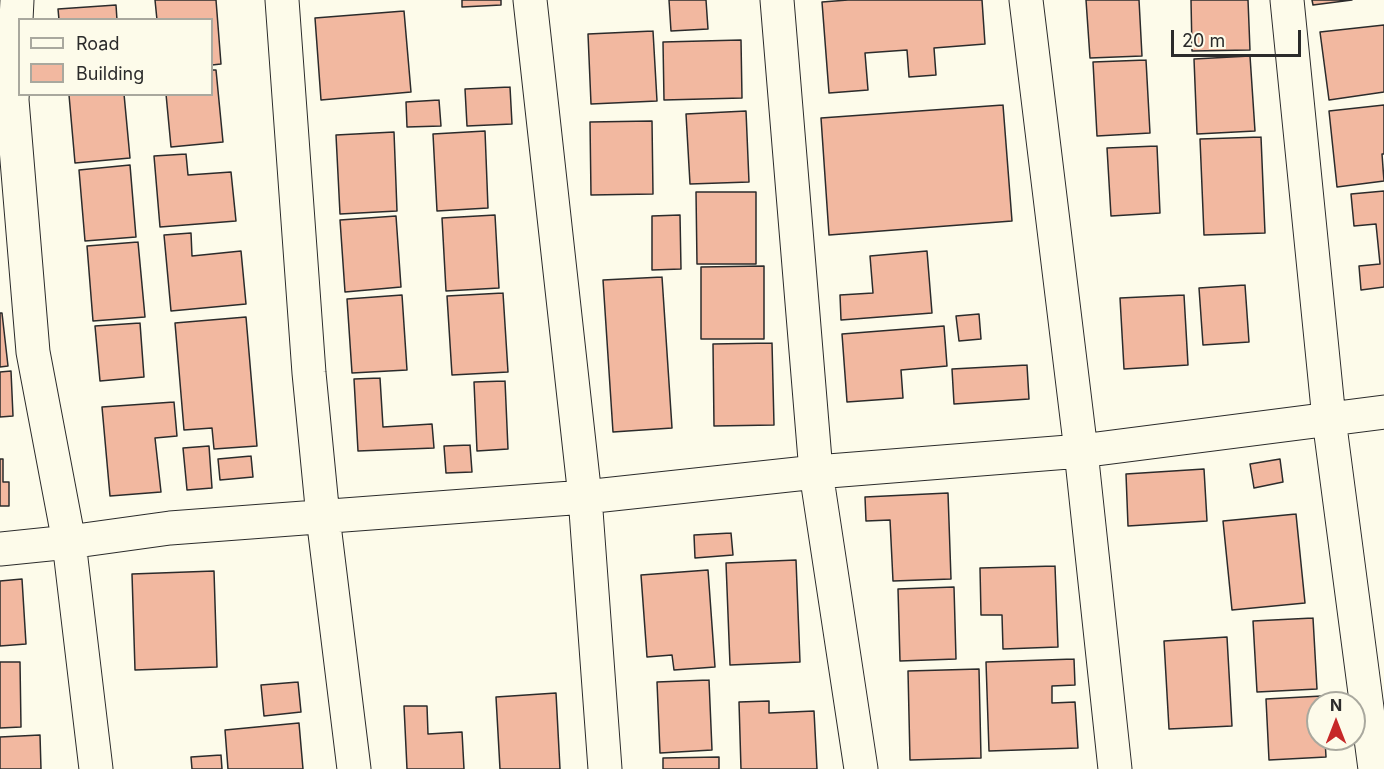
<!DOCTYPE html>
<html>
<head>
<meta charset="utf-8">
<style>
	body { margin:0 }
	#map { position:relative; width:1384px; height:769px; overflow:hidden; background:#fdfbea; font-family:Inter,sans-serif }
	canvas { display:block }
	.legend { position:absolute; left:18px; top:18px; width:195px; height:78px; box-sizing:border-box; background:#fdfbea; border:2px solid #a9a89e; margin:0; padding:8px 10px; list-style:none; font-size:18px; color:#2b2b2b }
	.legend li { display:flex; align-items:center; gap:12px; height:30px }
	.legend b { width:30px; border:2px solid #a9a89e }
	.north { position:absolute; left:1306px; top:691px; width:60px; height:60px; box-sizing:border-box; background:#fdfbea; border:2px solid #a9a89e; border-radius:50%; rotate:0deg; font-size:16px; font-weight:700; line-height:24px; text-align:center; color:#2b2b2b }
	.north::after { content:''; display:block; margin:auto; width:21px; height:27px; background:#c62828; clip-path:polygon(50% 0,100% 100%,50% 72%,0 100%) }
	.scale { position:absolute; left:1171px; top:30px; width:130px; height:27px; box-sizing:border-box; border:3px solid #2b2b2b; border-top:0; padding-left:8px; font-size:18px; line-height:21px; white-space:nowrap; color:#2b2b2b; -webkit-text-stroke:4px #fdfbea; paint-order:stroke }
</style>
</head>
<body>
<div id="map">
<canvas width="1384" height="769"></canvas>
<ul class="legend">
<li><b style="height:8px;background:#fdfbea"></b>Road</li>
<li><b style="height:16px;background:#f2b8a0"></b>Building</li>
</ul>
<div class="north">N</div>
<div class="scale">20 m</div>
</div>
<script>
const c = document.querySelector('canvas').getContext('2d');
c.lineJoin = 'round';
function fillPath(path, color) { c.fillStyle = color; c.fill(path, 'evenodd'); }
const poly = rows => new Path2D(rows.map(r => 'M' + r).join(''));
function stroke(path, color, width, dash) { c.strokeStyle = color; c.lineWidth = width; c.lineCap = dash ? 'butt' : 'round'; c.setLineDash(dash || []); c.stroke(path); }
const building = poly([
	[155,0,216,0,221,64,212,65,212,20,157,20,155,0],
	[462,0,501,0,501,5,462,7,462,0],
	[669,0,706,0,708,29,671,31,669,0],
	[848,0,982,0,985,44,934,48,936,75,909,77,907,50,865,53,868,90,829,93,822,2,848,0],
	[1086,0,1139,0,1142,56,1090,58,1086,0],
	[1191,0,1248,0,1250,50,1192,51,1191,0],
	[1312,0,1352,0,1313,5,1312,0],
	[116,5,117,20,59,20,58,9,116,5],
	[404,11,411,92,321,100,315,18,404,11],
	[1384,25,1384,92,1329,100,1320,32,1384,25],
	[653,31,657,101,591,104,588,34,653,31],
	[741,40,742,98,664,100,663,42,741,40],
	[1250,56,1255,131,1197,134,1194,59,1250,56],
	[1146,60,1150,133,1097,136,1093,62,1146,60],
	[212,70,216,70,223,142,171,147,166,94,212,94,212,70],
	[510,87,512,124,467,126,465,89,510,87],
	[124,94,130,158,75,163,69,95,124,94],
	[439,100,441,126,407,127,406,102,439,100],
	[1003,105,1012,221,829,235,821,118,1003,105],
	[1384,105,1384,154,1382,154,1384,181,1337,187,1329,111,1384,105],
	[746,111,749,182,690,184,686,114,746,111],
	[652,121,653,194,591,195,590,122,652,121],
	[485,131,488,208,437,211,433,134,485,131],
	[394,132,397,211,340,214,336,135,394,132],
	[1261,137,1265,233,1204,235,1200,139,1261,137],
	[1157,146,1160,213,1111,216,1107,148,1157,146],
	[186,154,188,175,231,172,236,221,160,227,154,156,186,154],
	[130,165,136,237,85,241,79,170,130,165],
	[1384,191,1384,287,1361,290,1359,266,1380,264,1376,224,1354,226,1351,194,1384,191],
	[696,192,756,192,756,264,697,264,696,192],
	[495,215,499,288,446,291,442,218,495,215],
	[680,215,681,269,652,270,652,216,680,215],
	[396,216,401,287,345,292,340,220,396,216],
	[191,233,192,256,241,251,246,304,171,311,164,235,191,233],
	[138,242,145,317,93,321,87,246,138,242],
	[927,251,932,313,841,320,840,295,873,293,870,256,927,251],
	[764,266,764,339,701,339,701,267,764,266],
	[662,277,672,428,613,432,603,280,662,277],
	[1245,285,1249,342,1203,345,1199,288,1245,285],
	[503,293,508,372,452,375,447,296,503,293],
	[402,295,407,370,352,373,347,299,402,295],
	[1184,295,1188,365,1124,369,1120,298,1184,295],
	[0,313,2,313,8,366,0,367,0,313],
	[979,314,981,339,959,341,956,316,979,314],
	[246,317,257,446,214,449,212,428,184,430,175,323,246,317],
	[140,323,144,377,100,381,95,326,140,323],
	[944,326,947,366,901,370,903,398,847,402,842,334,944,326],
	[772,343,774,425,714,426,713,344,772,343],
	[1027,365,1029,399,954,404,952,369,1027,365],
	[11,371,13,416,0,417,0,372,11,371],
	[380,378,383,427,432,424,434,448,358,451,354,379,380,378],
	[505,381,508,449,477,451,474,382,505,381],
	[174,402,177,436,155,438,161,492,110,496,102,407,174,402],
	[470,445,472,472,446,473,444,446,470,445],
	[209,446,212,488,187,490,183,448,209,446],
	[251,456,253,477,220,480,218,459,251,456],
	[0,459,3,459,3,482,9,482,9,506,0,506,0,459],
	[1280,459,1283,482,1254,488,1250,464,1280,459],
	[1204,469,1207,521,1128,526,1126,474,1204,469],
	[948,493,951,579,893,581,890,520,866,521,865,497,948,493],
	[1296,514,1305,603,1232,610,1223,521,1296,514],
	[731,533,733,555,695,558,694,535,731,533],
	[796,560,800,662,730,665,726,563,796,560],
	[1055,566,1058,647,1003,649,1002,615,981,615,980,568,1055,566],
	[708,570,715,667,674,670,672,655,647,657,641,575,708,570],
	[214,571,217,667,135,670,132,574,214,571],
	[22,579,26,644,0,646,0,581,22,579],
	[954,587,956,659,900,661,898,589,954,587],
	[1313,618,1317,689,1257,692,1253,621,1313,618],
	[1227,637,1232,726,1169,729,1164,641,1227,637],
	[1074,659,1075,685,1052,686,1052,703,1075,702,1078,748,989,751,986,662,1074,659],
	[0,662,20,662,21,727,0,728,0,662],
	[979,669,981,758,910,760,908,671,979,669],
	[709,680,712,750,660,753,657,682,709,680],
	[298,682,301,712,264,716,261,685,298,682],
	[556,693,560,769,500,769,496,697,556,693],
	[1322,696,1322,703,1318,703,1318,739,1325,739,1326,757,1269,760,1266,699,1322,696],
	[769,701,769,713,814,711,817,769,741,769,739,702,769,701],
	[404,706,427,706,428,734,462,732,464,769,407,769,404,706],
	[299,723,303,769,228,769,225,730,299,723],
	[40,735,41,769,0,769,0,737,40,735],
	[221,755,222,769,192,769,191,757,221,755],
	[719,757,719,769,663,769,663,758,719,757]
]);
const minor = poly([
	[17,0,12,100,33,352,69,542,96,769],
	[282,0,309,373,323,517,354,769],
	[530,0,585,497,605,769],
	[777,0,816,472,861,769],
	[1026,0,1081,451,1115,769],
	[1287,0,1329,419,1375,769],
	[0,549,69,542,170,528,585,497,816,472,1081,451,1384,412]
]);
fillPath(building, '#f2b8a0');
stroke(building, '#2b2b2b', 1.5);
stroke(minor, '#2b2b2b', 35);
stroke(minor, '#fdfbea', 33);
</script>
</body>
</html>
